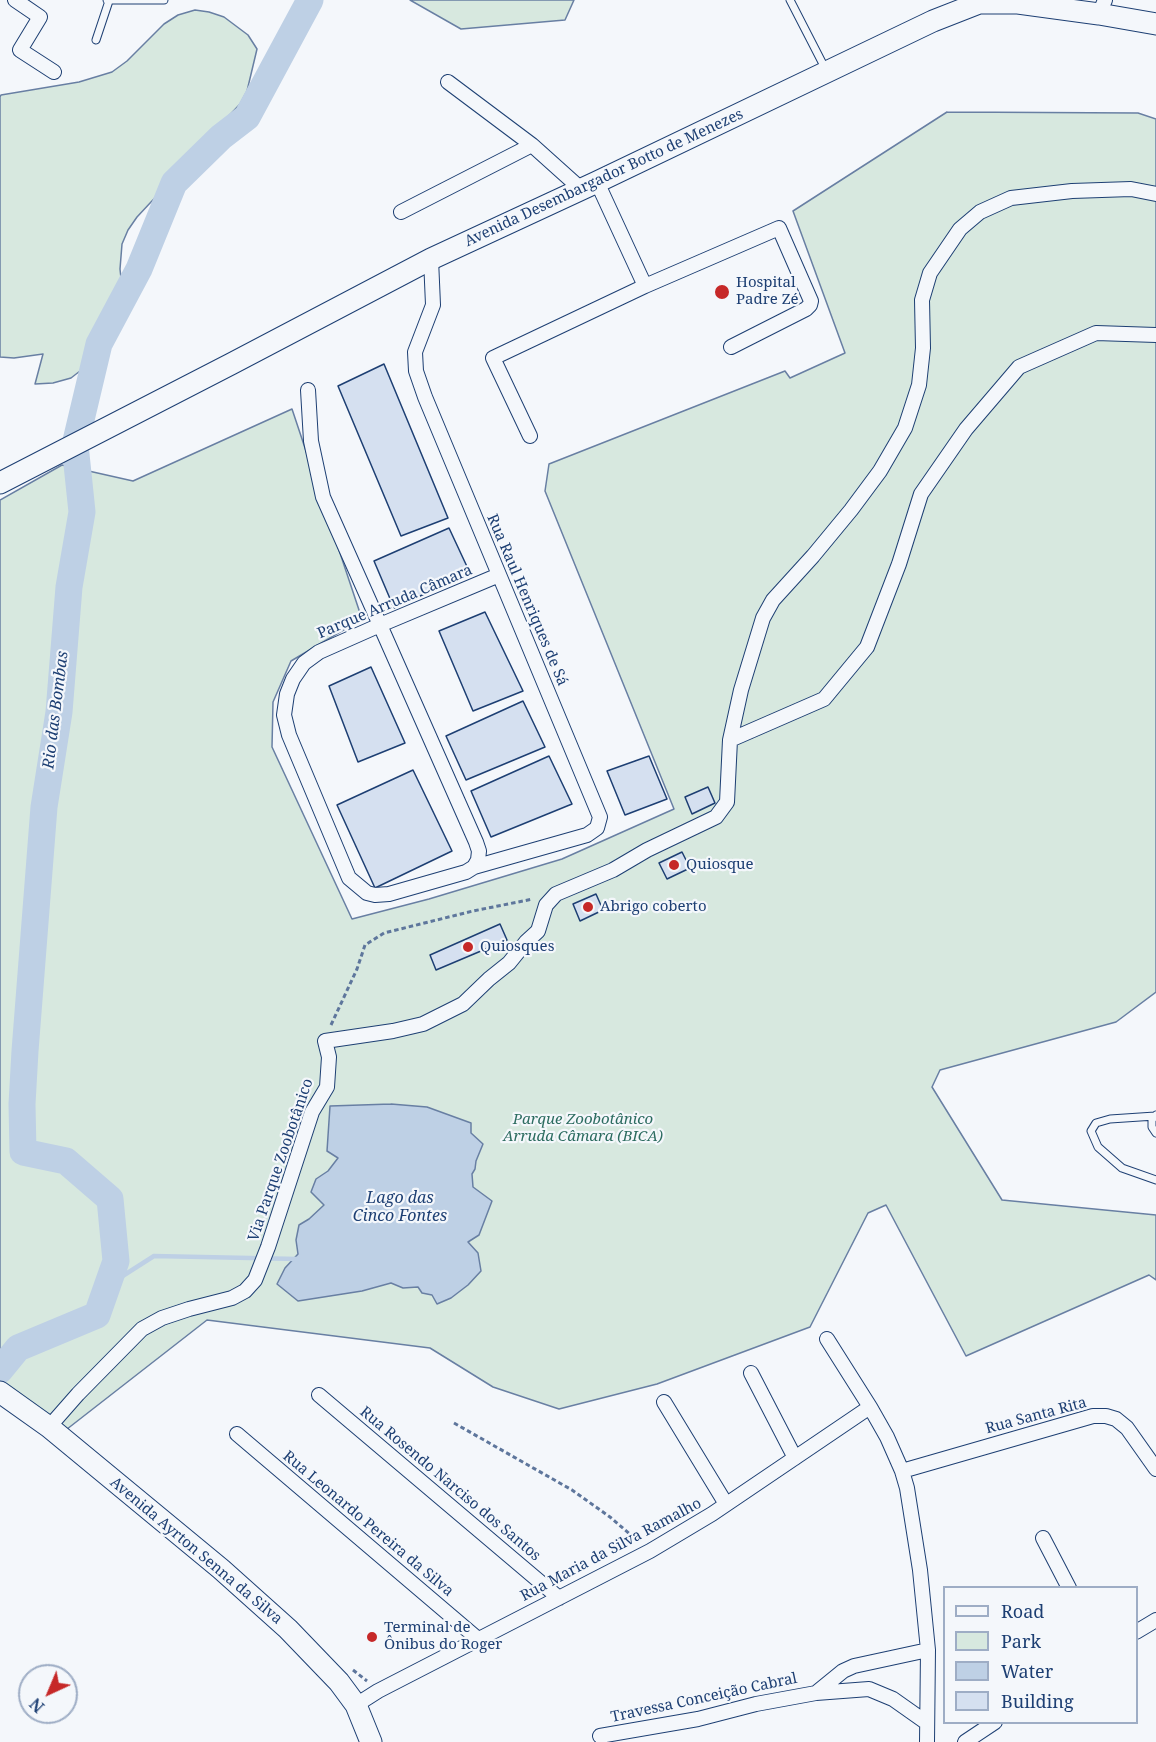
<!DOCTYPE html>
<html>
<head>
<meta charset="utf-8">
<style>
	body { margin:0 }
	#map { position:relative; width:1156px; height:1742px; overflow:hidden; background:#f4f7fb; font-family:"Noto Serif",serif }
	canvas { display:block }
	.legend { position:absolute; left:943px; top:1586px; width:195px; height:138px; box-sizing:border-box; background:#f4f7fb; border:2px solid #9eadc5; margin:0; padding:8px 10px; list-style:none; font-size:18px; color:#1d3f73 }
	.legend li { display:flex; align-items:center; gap:12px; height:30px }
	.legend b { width:30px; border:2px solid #9eadc5 }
	.north { position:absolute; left:18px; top:1664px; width:60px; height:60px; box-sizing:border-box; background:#f4f7fb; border:2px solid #9eadc5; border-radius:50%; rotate:224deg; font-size:16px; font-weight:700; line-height:24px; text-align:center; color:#1d3f73 }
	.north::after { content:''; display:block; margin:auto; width:21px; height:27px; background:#c62828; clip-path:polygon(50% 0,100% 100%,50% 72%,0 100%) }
</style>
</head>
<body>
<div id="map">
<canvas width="1156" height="1742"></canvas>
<ul class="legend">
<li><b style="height:8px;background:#f4f7fb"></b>Road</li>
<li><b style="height:16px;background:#d7e8df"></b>Park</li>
<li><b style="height:16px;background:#bed0e5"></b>Water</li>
<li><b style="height:16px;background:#d5e0f0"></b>Building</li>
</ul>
<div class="north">N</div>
</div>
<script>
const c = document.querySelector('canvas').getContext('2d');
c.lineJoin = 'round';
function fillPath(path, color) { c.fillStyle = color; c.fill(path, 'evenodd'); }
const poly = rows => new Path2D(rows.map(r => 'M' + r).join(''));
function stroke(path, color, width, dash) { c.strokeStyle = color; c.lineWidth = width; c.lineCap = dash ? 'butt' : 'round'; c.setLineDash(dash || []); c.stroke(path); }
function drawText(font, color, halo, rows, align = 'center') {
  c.font = font + ' "Noto Serif",serif'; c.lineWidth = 4.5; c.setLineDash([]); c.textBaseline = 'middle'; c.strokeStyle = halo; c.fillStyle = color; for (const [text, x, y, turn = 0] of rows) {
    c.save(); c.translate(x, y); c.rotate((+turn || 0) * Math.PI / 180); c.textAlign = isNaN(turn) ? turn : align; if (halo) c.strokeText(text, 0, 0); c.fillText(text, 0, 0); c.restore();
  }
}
const green = poly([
	[410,0,574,0,565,20,461,29,410,0],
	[195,10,209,12,224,17,248,35,257,49,247,91,240,104,189,158,179,172,137,217,128,230,122,244,120,269,123,297,122,312,119,329,109,346,98,357,71,378,53,383,35,384,43,354,14,358,0,357,0,97,1,95,79,82,112,72,127,61,164,24,178,15,195,10],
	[947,112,1138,113,1156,119,1156,992,1116,1022,940,1070,932,1087,1002,1200,1156,1215,1156,1280,1149,1275,966,1356,886,1205,868,1213,810,1327,657,1384,559,1409,493,1387,430,1348,207,1320,53,1440,0,1394,0,500,62,465,133,481,292,409,362,619,291,661,273,702,272,747,352,919,429,899,562,859,674,809,545,491,549,464,785,371,790,378,845,353,793,211,947,112]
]);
const water = poly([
	[391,1104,427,1107,471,1123,471,1133,483,1144,476,1161,475,1169,472,1174,473,1187,492,1201,479,1235,468,1242,478,1253,481,1271,468,1285,451,1298,437,1304,432,1295,422,1293,418,1287,403,1288,391,1283,362,1291,298,1301,277,1284,285,1268,298,1254,296,1240,299,1225,309,1219,324,1205,311,1192,316,1179,328,1171,338,1158,327,1151,330,1106,391,1104]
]);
const stream = poly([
	[107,1286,154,1256,298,1259]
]);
const river = poly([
	[0,1370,18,1348,97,1315,116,1261,110,1199,66,1161,23,1152,22,1104,25,1051,44,807,59,712,69,587,82,512,75,445,99,344,139,269,174,183,221,137,247,117,310,0]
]);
const building = poly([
	[384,364,448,518,401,536,338,386,384,364],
	[449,528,470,573,394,608,374,561,449,528],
	[485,612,523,691,473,711,439,631,485,612],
	[371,667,405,743,358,762,329,686,371,667],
	[523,701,545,747,466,780,446,736,523,701],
	[549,756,572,804,491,837,471,791,549,756],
	[649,756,667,799,625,815,607,771,649,756],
	[413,770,452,851,375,888,337,805,413,770],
	[708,787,715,803,692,814,685,797,708,787],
	[682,852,690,868,667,879,659,863,682,852],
	[596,894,603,910,580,921,573,904,596,894],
	[500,924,507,940,436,970,430,955,500,924]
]);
const path = poly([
	[331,1025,357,969,365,945,384,933,473,911,533,899],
	[454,1423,572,1490,610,1517,639,1542],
	[353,1670,367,1681]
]);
const lane = poly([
	[107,0,164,0],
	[790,0,826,70],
	[96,40,109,1],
	[1156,1115,1152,1120,1152,1127,1156,1133],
	[1155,1116,1110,1119,1096,1123,1091,1131,1098,1147,1122,1168,1156,1180]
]);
const street = poly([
	[15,0,40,17,20,50,54,72],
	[1099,14,1105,0],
	[448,82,532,145],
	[401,212,532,145,581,189],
	[431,259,433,305,415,352,416,371,425,397,600,817,597,828,587,835,474,867],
	[645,286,779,228,811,301,810,305,806,309,731,347],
	[308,390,311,441,323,497,380,625,476,842,479,851,478,860,474,867,466,872,389,894,375,895,367,893,349,878,289,735,284,715,287,694,293,679,304,663,319,652,380,625,499,575],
	[530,436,493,358,645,286,597,182],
	[730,740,824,699,867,647,899,564,921,494,966,429,1019,367,1096,333,1156,335],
	[827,1339,870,1407,887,1437,902,1471,907,1488,920,1570,928,1650,927,1742],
	[751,1373,795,1458],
	[319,1395,559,1598],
	[664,1402,726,1504],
	[49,1427,78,1394,142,1329,162,1318,189,1309,232,1298,245,1291,255,1280,268,1247,312,1112,327,1087,329,1057,325,1041,393,1031,423,1024,463,1004,489,979,509,963,526,942,538,931,546,905,556,894,613,870,647,850,716,817,727,802,730,740,741,690,763,618,773,600,813,556,851,510,880,471,905,428,919,385,923,348,922,300,930,273,960,229,980,212,1011,198,1072,191,1131,189,1156,194],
	[237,1434,478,1639],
	[902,1471,1093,1416,1106,1416,1116,1419,1127,1428,1156,1469],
	[1043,1538,1069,1588],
	[1136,1632,1156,1620],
	[816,1693,843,1671,854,1666,928,1650],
	[356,1705,378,1691,650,1551,712,1514,870,1407],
	[600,1736,698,1719,756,1704,816,1693,869,1689,893,1699,927,1723],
	[965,1742,995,1722]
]);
const primary = poly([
	[0,483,231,364,431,259,597,182,933,21,979,3,1018,3,1099,14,1156,24],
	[0,1392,49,1427,221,1569,288,1629,339,1682,356,1705,371,1742]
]);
const markers = [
	[722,292,8,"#c62828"],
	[674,865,6,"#c62828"],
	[588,907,6,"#c62828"],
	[468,947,6,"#c62828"],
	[372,1637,6,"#c62828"]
];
const streetNames = [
	["Avenida Desembargador Botto de Menezes",604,178,-25],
	["Rua Raul Henriques de Sá",527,600,67],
	["Parque Arruda Câmara",395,602,-23],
	["Via Parque Zoobotânico",281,1160,-71],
	["Rua Santa Rita",1036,1416,-15],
	["Rua Rosendo Narciso dos Santos",450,1484,40],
	["Rua Leonardo Pereira da Silva",368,1524,40],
	["Rua Maria da Silva Ramalho",611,1550,-28],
	["Avenida Ayrton Senna da Silva",196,1551,40],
	["Travessa Conceição Cabral",704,1698,-12]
];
const poiNames = [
	["Hospital",736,283],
	["Padre Zé",736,300],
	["Quiosque",686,865],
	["Abrigo coberto",600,907],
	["Quiosques",480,947],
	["Terminal de",384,1628],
	["Ônibus do Roger",384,1645]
];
const parkNames = [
	["Parque Zoobotânico",583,1120],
	["Arruda Câmara (BICA)",583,1137]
];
const waterNames = [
	["Rio das Bombas",56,710,-83],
	["Lago das",400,1198],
	["Cinco Fontes",400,1216]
];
fillPath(green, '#d7e8df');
stroke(green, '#687fa3', 1.5);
fillPath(water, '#bed0e5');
stroke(water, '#687fa3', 1.5);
stroke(stream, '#bed0e5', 4.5);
stroke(river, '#bed0e5', 27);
fillPath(building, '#d5e0f0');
stroke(building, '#1d3f73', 1.5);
stroke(lane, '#1d3f73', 9);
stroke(street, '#1d3f73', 16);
stroke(primary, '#1d3f73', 23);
stroke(path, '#5e769c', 3, [4.5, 3]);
stroke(lane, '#f4f7fb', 7);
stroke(street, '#f4f7fb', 14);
stroke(primary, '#f4f7fb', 21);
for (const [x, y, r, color] of markers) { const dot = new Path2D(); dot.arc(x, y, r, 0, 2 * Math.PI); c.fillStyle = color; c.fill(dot); stroke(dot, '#f4f7fb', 2); }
drawText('15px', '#1d3f73', '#f4f7fb', streetNames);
drawText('15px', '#1d3f73', '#f4f7fb', poiNames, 'left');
drawText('italic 15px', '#2c6c60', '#f4f7fb', parkNames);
drawText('italic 16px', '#1d3f73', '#f4f7fb', waterNames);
</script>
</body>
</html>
